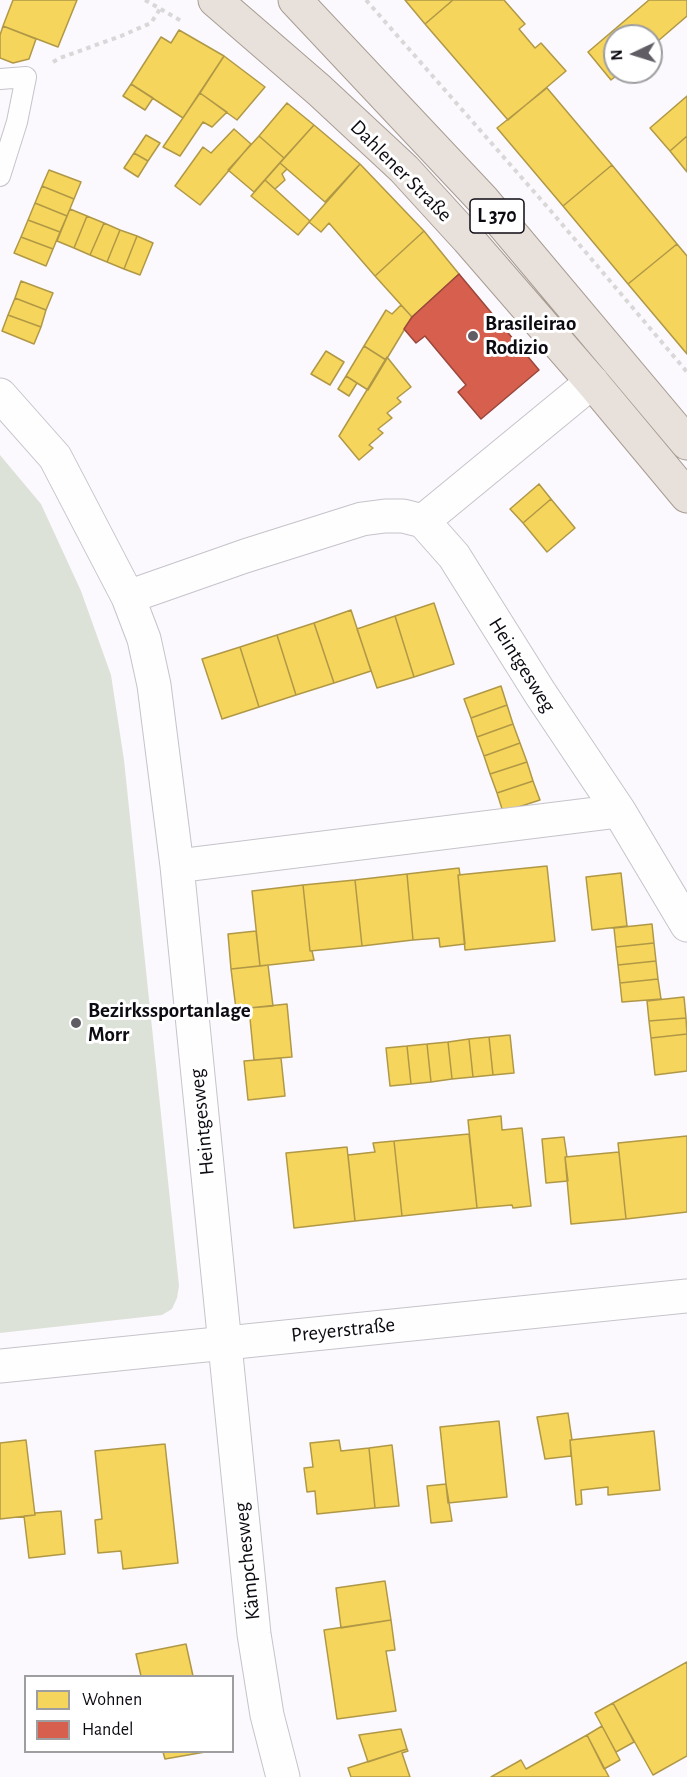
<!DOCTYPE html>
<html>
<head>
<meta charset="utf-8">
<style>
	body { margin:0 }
	#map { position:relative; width:687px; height:1777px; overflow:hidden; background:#fbf9fd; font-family:"Alegreya Sans",sans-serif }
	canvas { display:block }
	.legend { position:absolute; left:24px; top:1675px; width:210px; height:78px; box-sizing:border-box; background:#fff; border:2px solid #9e9da0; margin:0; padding:8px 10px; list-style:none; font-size:18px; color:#0d0a12 }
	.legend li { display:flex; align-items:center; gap:12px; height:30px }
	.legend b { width:30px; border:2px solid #9e9da0 }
	.north { position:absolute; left:603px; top:24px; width:60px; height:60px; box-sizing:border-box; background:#fff; border:2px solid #9e9da0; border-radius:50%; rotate:266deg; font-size:16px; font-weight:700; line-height:24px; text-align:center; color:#0d0a12 }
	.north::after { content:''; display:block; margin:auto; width:21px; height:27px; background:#605e64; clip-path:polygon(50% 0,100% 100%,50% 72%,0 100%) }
</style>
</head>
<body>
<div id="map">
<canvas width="687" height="1777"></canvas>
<ul class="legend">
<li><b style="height:16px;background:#f6d55c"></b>Wohnen</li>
<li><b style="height:16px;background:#d6604d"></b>Handel</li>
</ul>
<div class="north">N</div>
</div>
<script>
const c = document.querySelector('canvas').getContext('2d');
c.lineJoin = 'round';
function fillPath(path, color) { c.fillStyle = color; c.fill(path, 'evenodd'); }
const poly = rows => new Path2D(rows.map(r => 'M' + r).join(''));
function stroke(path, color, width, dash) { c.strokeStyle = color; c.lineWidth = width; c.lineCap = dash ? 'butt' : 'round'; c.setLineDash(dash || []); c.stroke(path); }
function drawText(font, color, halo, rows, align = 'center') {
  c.font = font + ' "Alegreya Sans",sans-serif'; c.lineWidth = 6; c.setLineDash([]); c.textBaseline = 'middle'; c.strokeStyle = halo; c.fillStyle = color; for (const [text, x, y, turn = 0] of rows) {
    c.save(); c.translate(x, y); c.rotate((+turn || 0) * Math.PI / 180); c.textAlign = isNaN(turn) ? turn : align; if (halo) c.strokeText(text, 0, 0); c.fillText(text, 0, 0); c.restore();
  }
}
const green = poly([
	[0,455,41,504,81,591,111,675,124,760,179,1286,177,1298,172,1309,162,1315,0,1333]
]);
const homes = poly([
	[13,0,77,0,58,47,3,26,13,0],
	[405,0,453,0,425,24,405,0],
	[453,0,504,0,525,24,519,29,535,48,541,43,566,71,508,120,425,24,453,0],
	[649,0,687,0,687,16,651,47,651,36,615,36,615,72,621,72,611,80,588,52,649,0],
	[3,26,36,39,29,59,13,63,0,58,0,35,3,26],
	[179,30,224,56,183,118,131,84,161,37,171,43,179,30],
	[224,56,265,87,237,120,200,93,224,56],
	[131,84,153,98,145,110,123,96,131,84],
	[547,88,612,165,563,206,497,128,547,88],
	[200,93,227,112,212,127,203,122,180,156,163,147,200,93],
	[687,96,687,136,670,151,650,128,687,96],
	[287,103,314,125,284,158,259,136,287,103],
	[314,125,360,164,325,202,280,163,314,125],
	[234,129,251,144,200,205,175,186,203,147,211,153,234,129],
	[146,135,160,143,148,161,134,153,146,135],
	[259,136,284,158,254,192,228,170,259,136],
	[687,136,687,172,670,151,687,136],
	[134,153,148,161,138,177,124,168,134,153],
	[280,163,287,169,282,174,285,180,275,189,265,180,280,163],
	[360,164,424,231,375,276,329,223,321,232,309,222,360,164],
	[612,165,677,244,628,284,563,206,612,165],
	[49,170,81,182,74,199,42,186,49,170],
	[265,180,310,221,298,235,251,196,265,180],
	[42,186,74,199,67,216,35,203,42,186],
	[35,203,67,216,60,232,28,220,35,203],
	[70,209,87,216,74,248,57,241,70,209],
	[87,216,104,223,90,255,74,248,87,216],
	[28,220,60,232,53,249,21,237,28,220],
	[104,223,120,230,107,262,90,255,104,223],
	[120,230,137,236,124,269,107,262,120,230],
	[424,231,459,274,412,317,375,276,424,231],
	[137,236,153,243,140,275,124,269,137,236],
	[21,237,53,249,46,266,14,253,21,237],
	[677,244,687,256,687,354,628,284,677,244],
	[21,281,53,293,46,310,15,298,21,281],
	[15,298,46,310,41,327,8,315,15,298],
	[401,305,412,317,386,360,364,346,386,310,392,314,401,305],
	[8,315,41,327,34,344,2,331,8,315],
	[364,346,386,360,368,390,346,376,364,346],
	[326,351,344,362,330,385,311,374,326,351],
	[387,357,411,387,397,398,401,402,387,413,392,418,378,429,383,433,369,445,373,448,359,460,339,436,387,357],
	[346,376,357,383,349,396,338,389,346,376],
	[539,484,551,499,523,523,510,509,539,484],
	[551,499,575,528,547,552,523,523,551,499],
	[434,603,454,664,414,677,395,616,434,603],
	[351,610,371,671,334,683,314,623,351,610],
	[395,616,414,677,377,688,357,629,395,616],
	[314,623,334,683,296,695,277,635,314,623],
	[277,635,296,695,259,707,240,647,277,635],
	[240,647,259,707,222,719,202,659,240,647],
	[501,686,507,705,471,718,464,699,501,686],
	[507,705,513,724,477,737,471,718,507,705],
	[513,724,520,743,484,756,477,737,513,724],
	[520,743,527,762,490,774,484,756,520,743],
	[527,762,533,781,497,793,490,774,527,762],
	[533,781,540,800,503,812,497,793,533,781],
	[547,866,555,941,465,950,458,875,547,866],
	[459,868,460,875,458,875,465,944,440,947,439,938,413,940,407,874,459,868],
	[621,873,627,926,592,930,586,877,621,873],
	[407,874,413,940,362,946,355,880,407,874],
	[355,880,362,946,310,951,303,885,355,880],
	[303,885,310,951,312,951,314,960,260,966,252,891,303,885],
	[652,924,654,943,616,947,614,928,652,924],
	[256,931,260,966,231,969,228,934,256,931],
	[654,943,656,961,618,965,616,947,654,943],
	[656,961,658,979,620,983,618,965,656,961],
	[268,965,273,1006,236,1009,231,969,268,965],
	[658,979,661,999,622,1002,620,983,658,979],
	[684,997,686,1018,649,1021,647,1001,684,997],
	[287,1004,292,1057,254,1060,249,1008,287,1004],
	[686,1018,687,1034,651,1038,649,1021,686,1018],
	[687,1034,687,1071,655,1075,651,1038,687,1034],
	[510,1035,514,1073,493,1075,489,1037,510,1035],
	[489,1037,493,1075,473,1077,469,1039,489,1037],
	[469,1039,473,1077,452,1079,448,1042,469,1039],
	[448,1042,452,1079,431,1082,427,1044,448,1042],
	[427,1044,431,1082,411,1084,407,1046,427,1044],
	[407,1046,411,1084,390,1086,386,1048,407,1046],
	[281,1058,285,1096,248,1100,244,1061,281,1058],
	[501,1116,502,1130,522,1128,531,1206,513,1208,512,1205,477,1208,468,1120,501,1116],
	[469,1134,477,1208,402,1216,394,1141,469,1134],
	[687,1136,687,1212,626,1219,618,1143,687,1136],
	[564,1137,567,1157,565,1157,568,1181,546,1183,542,1139,564,1137],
	[394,1141,402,1216,355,1221,348,1155,375,1152,373,1143,394,1141],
	[347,1147,355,1221,294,1228,286,1153,347,1147],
	[619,1152,626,1219,571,1224,565,1157,619,1152],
	[568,1413,572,1440,570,1440,571,1456,545,1459,537,1417,568,1413],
	[499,1421,507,1497,448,1503,440,1427,499,1421],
	[654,1431,660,1490,608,1495,608,1487,581,1490,582,1504,576,1505,570,1440,654,1431],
	[26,1440,35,1515,0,1519,0,1443,26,1440],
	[339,1440,341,1451,369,1448,375,1508,317,1514,315,1491,307,1492,304,1468,313,1467,310,1443,339,1440],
	[165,1444,178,1563,123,1569,121,1551,98,1553,95,1520,102,1519,95,1451,165,1444],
	[392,1445,399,1506,375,1508,369,1448,392,1445],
	[446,1484,452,1521,431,1523,427,1486,446,1484],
	[61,1511,65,1554,29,1558,24,1516,35,1515,35,1513,61,1511],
	[385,1581,391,1620,341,1628,336,1588,385,1581],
	[391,1620,395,1650,386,1651,396,1711,337,1719,324,1630,391,1620],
	[186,1644,193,1676,141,1676,136,1654,186,1644],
	[687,1662,687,1756,653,1775,613,1703,687,1662],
	[613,1703,634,1742,616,1752,595,1713,613,1703],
	[602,1726,620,1760,604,1769,587,1735,602,1726],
	[401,1729,407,1749,368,1762,359,1735,401,1729],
	[587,1735,609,1777,491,1777,521,1760,526,1769,587,1735],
	[407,1749,408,1751,402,1753,410,1777,351,1777,348,1768,407,1749],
	[163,1752,205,1752,165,1759,163,1752]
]);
const shops = poly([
	[459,274,539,370,481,419,458,392,466,385,425,336,416,343,404,329,412,317,459,274]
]);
const path = poly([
	[145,0,183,22],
	[366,0,550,210,687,372],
	[53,62,60,58,121,36,151,23,160,9]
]);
const service = poly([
	[0,79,26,77,17,122,0,176]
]);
const minor = poly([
	[0,395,55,457,128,597,144,639,154,685,177,866,254,1634,267,1715,283,1777],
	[423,521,592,382],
	[128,597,245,556,362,519,385,516,403,516,423,521,454,556,540,693,619,811,687,925],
	[177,866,619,811]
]);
const tertiary = poly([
	[0,1366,687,1296]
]);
const primary = poly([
	[215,0,319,90,404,169,468,239,592,382,687,496],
	[295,0,483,200,687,443]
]);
const markers = [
	[473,336,6,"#605e64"],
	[76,1023,6,"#605e64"]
];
const shields = [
	[497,216,54]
];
const shieldNames = [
	["L 370",497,216]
];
const streetNames = [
	["Dahlener Straße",401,171,45],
	["Heintgesweg",522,665,58],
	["Heintgesweg",202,1122,-96],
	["Preyerstraße",343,1330,-6],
	["Kämpchesweg",247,1561,-96]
];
const poiNames = [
	["Brasileirao",485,324],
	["Rodizio",485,348],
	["Bezirkssportanlage",88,1011],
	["Morr",88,1035]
];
fillPath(green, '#dde2d9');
fillPath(homes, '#f6d55c');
stroke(homes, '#b09846', 1.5);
fillPath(shops, '#d6604d');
stroke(shops, '#9a463b', 1.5);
stroke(service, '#c6c3ca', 22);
stroke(minor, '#c6c3ca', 35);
stroke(tertiary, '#c6c3ca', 35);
stroke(primary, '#a79c92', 35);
stroke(path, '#d9d8d9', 4, [4.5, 4.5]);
stroke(service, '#fefeff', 20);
stroke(minor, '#fefeff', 33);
stroke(tertiary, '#fefeff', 33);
stroke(primary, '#e8e1db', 33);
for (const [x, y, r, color] of markers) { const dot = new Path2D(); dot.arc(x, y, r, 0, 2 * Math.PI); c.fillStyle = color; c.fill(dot); stroke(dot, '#fff', 2); }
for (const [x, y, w] of shields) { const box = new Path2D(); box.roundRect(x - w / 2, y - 17, w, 34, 4.5); c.fillStyle = '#fff'; c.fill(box); stroke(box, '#0d0a12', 1.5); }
drawText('bold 20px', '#0d0a12', null, shieldNames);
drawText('21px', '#0d0a12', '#fff', streetNames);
drawText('bold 21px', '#0d0a12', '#fff', poiNames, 'left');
</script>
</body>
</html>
